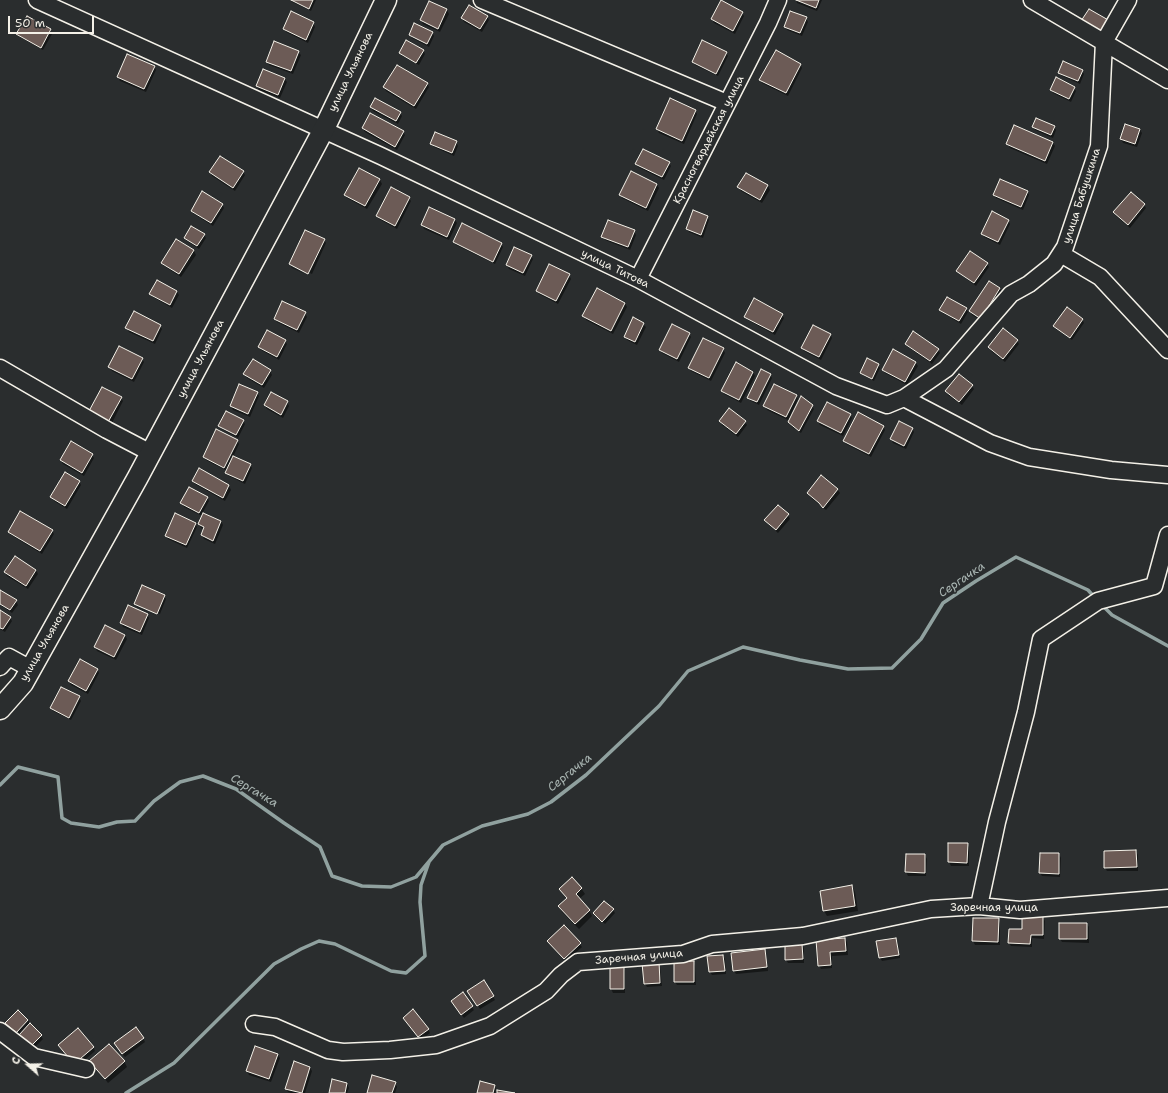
<!DOCTYPE html>
<html>
<head>
<meta charset="utf-8">
<style>
	body { margin:0 }
	#map { position:relative; width:1168px; height:1093px; overflow:hidden; background:#2a2d2e; font-family:"Shantell Sans",sans-serif }
	canvas { display:block }
	.north { position:absolute; left:8px; top:1045px; width:40px; height:40px; -webkit-text-stroke:3px #2a2d2e; paint-order:stroke; rotate:290deg; font-size:11px; font-weight:700; line-height:16px; text-align:center; color:#f4f1e8 }
	.north::after { content:''; display:block; margin:auto; width:14px; height:18px; background:#f4f1e8; clip-path:polygon(50% 0,100% 100%,50% 72%,0 100%) }
	.scale { position:absolute; left:8px; top:16px; width:86px; height:18px; box-sizing:border-box; border:2px solid #f4f1e8; border-top:0; padding-left:5px; font-size:12px; line-height:14px; white-space:nowrap; color:#f4f1e8; -webkit-text-stroke:3px #2a2d2e; paint-order:stroke }
</style>
</head>
<body>
<div id="map">
<canvas width="1168" height="1093"></canvas>
<div class="north">С</div>
<div class="scale">50 m</div>
</div>
<script>
const c = document.querySelector('canvas').getContext('2d');
c.lineJoin = 'round';
function fillPath(path, color) { c.fillStyle = color; c.fill(path, 'evenodd'); }
const poly = rows => new Path2D(rows.map(r => 'M' + r).join(''));
function stroke(path, color, width, dash) { c.strokeStyle = color; c.lineWidth = width; c.lineCap = dash ? 'butt' : 'round'; c.setLineDash(dash || []); c.stroke(path); }
function drawText(font, color, halo, rows, align = 'center') {
  c.font = font + ' "Shantell Sans",sans-serif'; c.lineWidth = 3; c.setLineDash([]); c.textBaseline = 'middle'; c.strokeStyle = halo; c.fillStyle = color; for (const [text, x, y, turn = 0] of rows) {
    c.save(); c.translate(x, y); c.rotate((+turn || 0) * Math.PI / 180); c.textAlign = isNaN(turn) ? turn : align; if (halo) c.strokeText(text, 0, 0); c.fillText(text, 0, 0); c.restore();
  }
}
const shadow = poly([
	[290,0,316,0,311,11,292,2],
	[796,0,822,0,817,11,797,3],
	[430,2,447,10,449,14,440,32,423,24,421,20],
	[742,13,744,16,735,34,714,23,712,19],
	[27,17,50,30,52,34,43,50,20,37,18,34],
	[487,17,489,20,482,32,464,22,462,18],
	[806,18,808,22,802,36,787,30,785,27],
	[313,23,315,27,308,43,286,32,284,28],
	[432,32,434,36,429,47,412,38,410,35],
	[423,50,425,54,419,65,402,56,400,53],
	[298,52,301,55,293,74,269,65,267,62],
	[726,53,728,56,718,76,695,65,693,61],
	[800,64,802,68,788,96,762,83,760,80],
	[154,66,156,70,146,92,120,81,118,77],
	[1082,71,1084,74,1080,84,1062,76,1059,73],
	[285,79,287,82,280,98,259,90,257,86],
	[427,84,429,87,416,109,386,91,384,87],
	[1074,88,1076,91,1071,102,1053,93,1051,90],
	[371,107,400,113,402,116,398,124,373,111],
	[695,110,697,114,684,144,659,133,657,129],
	[1033,127,1054,127,1056,130,1053,138,1035,130],
	[363,128,403,132,405,135,397,150,365,132],
	[1140,130,1142,133,1137,147,1123,143,1121,139],
	[456,142,458,146,454,156,434,147,432,144],
	[1053,143,1055,146,1047,164,1010,148,1008,144],
	[669,163,671,166,664,180,638,167,636,164],
	[360,169,380,180,382,184,367,209,347,198,345,195],
	[210,172,243,172,245,175,235,191,212,176],
	[632,172,657,185,659,188,648,211,622,198,620,194],
	[746,174,768,186,770,190,762,203,741,191,739,187],
	[1027,191,1029,195,1023,210,996,198,994,195],
	[1131,193,1144,205,1146,208,1130,228,1116,216,1114,213],
	[409,198,411,201,397,229,379,219,377,216],
	[222,204,224,208,213,226,194,214,192,211],
	[707,217,709,220,703,238,689,232,687,229],
	[455,220,457,223,449,240,424,229,422,225],
	[1008,220,1010,224,1000,245,984,237,982,234],
	[634,231,636,235,630,250,605,240,603,236],
	[204,235,206,238,199,249,187,241,185,238],
	[177,240,194,251,196,255,181,277,164,266,162,263],
	[324,240,326,243,312,274,292,265,292,267,310,276,292,268,290,264],
	[454,242,501,244,503,247,495,264,456,245],
	[531,256,533,259,525,276,509,269,507,265],
	[987,264,989,267,976,286,960,274,958,271],
	[569,275,571,279,558,304,539,294,537,291],
	[989,282,1000,289,1002,292,983,322,972,315,970,311],
	[177,292,179,295,172,308,153,297,151,294],
	[625,303,627,307,613,334,586,320,584,316],
	[966,309,968,312,961,324,943,313,941,310],
	[305,313,307,317,299,333,277,322,275,319],
	[782,315,784,318,775,335,748,320,746,317],
	[1082,319,1084,323,1072,340,1056,329,1054,326],
	[643,324,646,327,637,345,627,340,625,337],
	[160,326,162,329,155,344,129,332,127,328],
	[689,334,691,337,679,362,662,353,660,350],
	[830,334,832,338,821,360,804,351,802,348],
	[285,341,287,344,279,360,261,350,259,347],
	[1017,341,1019,344,1005,362,991,351,989,347],
	[906,344,938,349,940,353,932,364,908,347],
	[723,349,725,353,711,381,691,371,689,368],
	[893,351,916,363,918,366,907,385,885,373,883,370],
	[142,359,144,362,134,382,112,371,109,367],
	[878,365,880,368,874,381,864,376,862,373],
	[270,371,272,375,264,388,247,378,245,374],
	[753,372,755,376,741,403,724,394,722,390],
	[770,375,772,378,759,405,751,401,748,398],
	[959,375,972,386,974,389,962,405,948,395,946,391],
	[257,393,259,396,250,417,233,410,231,406],
	[796,396,798,399,791,414,793,415,812,406,814,409,801,433,791,426,789,422,790,421,767,410,765,406],
	[121,398,123,401,111,425,92,415],
	[287,402,289,406,283,418,267,409,265,405],
	[730,410,745,422,747,425,738,437,722,425,720,421],
	[850,415,852,418,843,436,820,425,818,421],
	[243,421,245,424,238,438,222,429,220,426],
	[883,426,885,430,871,457,846,444,844,441],
	[912,428,914,432,906,449,893,443,891,439],
	[237,441,239,444,233,457,250,465,252,468,245,484,229,476,227,473,227,471,206,460,204,457],
	[92,455,94,458,84,476,63,464,61,460],
	[199,470,229,486,231,490,225,501,195,484,193,481],
	[79,481,81,485,67,509,54,501,52,497],
	[837,489,840,493,826,510,810,497,808,493],
	[207,497,209,501,202,514,221,521,223,525,215,544,204,539,202,535,204,529,201,528,199,524,202,516,184,507,182,503],
	[788,515,790,519,778,533,768,524,766,520],
	[195,524,197,527,187,548,168,539,166,536],
	[52,531,54,534,42,554,11,535,9,532],
	[36,570,38,574,28,589,7,576,5,572],
	[0,591,16,601,18,605,12,613,0,605],
	[164,596,166,599,160,614,136,604,136,606,159,617,137,607,135,604],
	[0,611,10,618,12,621,5,632,0,629],
	[147,615,149,618,142,635,123,627,121,623],
	[125,635,127,639,116,660,97,651,95,647],
	[97,669,99,673,88,694,71,685,69,681],
	[79,697,81,701,71,720,53,711,51,708],
	[967,844,969,847,969,866,951,866,949,862],
	[1136,851,1138,855,1138,871,1107,871,1105,868],
	[1059,854,1061,858,1060,877,1042,876,1040,873],
	[907,855,925,855,927,859,926,876,908,876,906,872],
	[852,886,855,892,858,911,827,916,824,911],
	[581,888,585,894,579,899,589,910,592,916,579,929,562,912,559,907,567,899,560,889],
	[613,910,615,913,605,924,594,913],
	[1043,917,1045,921,1044,939,1032,938,1032,947,1011,946,1009,943,1023,930],
	[974,919,998,919,1000,923,1000,945,975,945,973,941],
	[1087,924,1089,927,1089,943,1062,942,1060,939],
	[564,926,582,947,566,962,550,944],
	[845,939,847,942,848,955,832,956,832,968,821,969,819,965,817,940],
	[896,939,898,943,900,958,882,961,880,958,878,942],
	[802,945,804,948,804,963,788,963,786,960],
	[764,950,766,953,768,971,736,974,734,971,732,954],
	[723,956,725,959,726,974,712,975,710,972],
	[658,962,660,966,662,986,647,987,645,984],
	[693,962,695,966,696,985,677,985,675,982],
	[611,967,623,967,625,971,625,993,613,993,611,989],
	[484,982,495,1000,480,1009,469,991],
	[463,994,474,1010,464,1018,454,1005],
	[28,1020,43,1039,33,1049,23,1038,20,1034,18,1036,7,1023],
	[406,1021,428,1029,430,1033,421,1040],
	[143,1038,145,1042,125,1057,117,1047],
	[59,1045,93,1047,95,1051,77,1067],
	[256,1047,278,1055,280,1058,271,1082,249,1075,247,1071],
	[91,1061,124,1061,127,1067,108,1083],
	[294,1063,310,1068,312,1071,305,1093,291,1093,288,1092,286,1088],
	[395,1083,397,1087,395,1093,368,1093],
	[347,1084,349,1088,347,1093,330,1093],
	[494,1085,496,1089,495,1093,478,1093]
]);
const stream = poly([
	[1101,604,1112,615,1168,646],
	[0,785,18,767,58,777,62,818,71,823,99,827,117,822,135,821,154,801,180,782,203,776,236,789,284,823,320,847,332,876,362,886,391,887,416,877,443,845,482,826,528,814,551,802,586,775,659,706,688,671,743,647,800,660,848,669,892,668,921,639,943,603,976,581,1016,557,1088,590,1096,599],
	[126,1093,174,1063,274,964,301,949,319,941,335,944,391,971,406,973,425,956,420,902,421,885,429,862]
]);
const building = poly([
	[291,0,313,0,309,9,291,0],
	[721,0,743,12,733,31,711,19,721,0],
	[796,0,819,0,816,8,796,0],
	[429,1,447,9,438,29,420,20,429,1],
	[469,5,488,16,480,29,461,18,469,5],
	[1089,9,1110,21,1102,34,1081,21,1089,9],
	[291,11,314,22,306,40,283,29,291,11],
	[790,11,807,17,800,33,784,27,790,11],
	[27,16,51,29,41,48,16,34,27,16],
	[414,23,433,32,427,44,409,35,414,23],
	[406,40,424,50,416,63,399,53,406,40],
	[702,40,727,52,716,74,692,62,702,40],
	[274,41,299,51,291,71,266,62,274,41],
	[776,50,801,64,786,93,759,80,776,50],
	[127,54,155,66,144,89,117,77,127,54],
	[1063,61,1083,70,1078,81,1058,73,1063,61],
	[397,65,428,83,414,106,383,87,397,65],
	[263,69,285,78,278,95,256,86,263,69],
	[1056,77,1075,87,1069,99,1050,90,1056,77],
	[375,98,401,112,396,121,370,107,375,98],
	[670,98,696,110,682,141,656,129,670,98],
	[370,113,404,131,395,147,362,128,370,113],
	[1036,118,1055,126,1051,135,1032,127,1036,118],
	[1125,124,1140,129,1135,144,1120,139,1125,124],
	[1014,125,1053,142,1045,161,1006,144,1014,125],
	[435,132,457,141,452,153,430,144,435,132],
	[643,149,670,162,662,177,635,164,643,149],
	[220,156,244,171,233,188,209,172,220,156],
	[359,168,380,179,365,206,344,195,359,168],
	[631,171,657,184,646,208,619,195,631,171],
	[746,173,768,185,760,200,737,187,746,173],
	[1000,179,1028,191,1021,207,993,195,1000,179],
	[391,187,410,197,395,226,376,216,391,187],
	[202,191,223,204,211,223,191,211,202,191],
	[1131,192,1145,204,1128,225,1113,212,1131,192],
	[429,207,455,219,447,237,421,225,429,207],
	[693,210,708,216,701,235,686,229,693,210],
	[992,211,1009,220,998,242,981,234,992,211],
	[608,220,635,230,628,247,601,237,608,220],
	[462,223,502,243,493,262,453,242,462,223],
	[191,226,205,234,197,246,184,238,191,226],
	[305,230,325,239,308,274,289,264,305,230],
	[176,239,194,250,179,274,161,263,176,239],
	[514,247,532,255,523,273,506,265,514,247],
	[970,251,988,263,974,283,956,271,970,251],
	[549,264,570,274,556,301,536,291,549,264],
	[157,280,177,291,170,305,149,294,157,280],
	[989,281,1000,288,981,319,969,311,989,281],
	[597,288,625,303,611,331,582,316,597,288],
	[947,297,967,308,959,321,939,310,947,297],
	[754,298,783,314,773,332,744,317,754,298],
	[282,301,306,312,297,330,274,319,282,301],
	[1067,307,1083,319,1070,338,1053,326,1067,307],
	[134,311,161,325,153,341,125,328,134,311],
	[633,317,644,323,635,342,624,337,633,317],
	[672,324,690,333,677,359,659,350,672,324],
	[813,325,831,334,819,357,801,348,813,325],
	[1003,328,1018,340,1003,359,988,347,1003,328],
	[267,330,286,340,277,357,258,347,267,330],
	[913,331,939,349,930,361,905,344,913,331],
	[703,338,724,348,709,378,688,368,703,338],
	[119,346,143,358,132,379,108,367,119,346],
	[893,349,916,362,905,382,882,370,893,349],
	[867,358,879,364,872,379,860,373,867,358],
	[253,359,271,370,262,385,243,374,253,359],
	[736,362,753,372,739,400,721,391,736,362],
	[761,369,771,374,757,402,747,398,761,369],
	[959,374,973,385,959,402,945,391,959,374],
	[239,384,258,392,248,414,230,406,239,384],
	[774,384,797,395,786,417,763,406,774,384],
	[102,387,122,397,108,422,89,411,102,387],
	[271,392,288,401,281,415,264,405,271,392],
	[801,396,813,405,799,431,788,422,801,396],
	[827,402,851,414,841,433,817,421,827,402],
	[729,408,746,421,736,434,719,421,729,408],
	[226,411,244,420,236,435,218,426,226,411],
	[858,412,884,426,869,454,843,441,858,412],
	[899,421,913,428,904,446,890,439,899,421],
	[216,429,238,440,224,468,203,457,216,429],
	[71,441,93,454,82,473,60,460,71,441],
	[233,456,251,464,243,481,225,473,233,456],
	[199,468,229,485,223,498,192,481,199,468],
	[65,472,80,481,65,506,50,497,65,472],
	[821,475,838,489,823,508,819,503,807,493,821,475],
	[189,487,208,497,199,513,180,503,189,487],
	[778,505,789,514,776,530,764,520,778,505],
	[20,511,53,530,40,551,8,532,20,511],
	[175,513,196,523,186,545,165,536,175,513],
	[203,513,221,521,213,541,201,535,204,527,198,524,203,513],
	[15,556,36,570,26,586,4,572,15,556],
	[142,585,165,595,157,614,134,604,142,585],
	[0,590,17,600,10,610,0,604,0,590],
	[128,605,148,614,140,632,120,623,128,605],
	[0,610,11,617,3,629,0,628,0,610],
	[105,625,125,635,114,657,94,647,105,625],
	[80,659,98,669,86,691,68,681,80,659],
	[61,687,80,696,69,718,50,708,61,687],
	[948,843,968,843,967,863,948,862,948,843],
	[1136,850,1137,867,1104,868,1104,851,1136,850],
	[1040,853,1059,853,1059,874,1039,873,1040,853],
	[906,854,925,854,925,873,905,872,906,854],
	[572,877,582,888,576,894,590,910,575,924,558,906,567,898,559,889,572,877],
	[852,885,855,906,823,911,820,891,852,885],
	[604,901,614,909,602,922,593,913,604,901],
	[1022,916,1043,916,1043,935,1031,935,1030,944,1008,943,1009,929,1022,929,1022,916],
	[973,918,999,918,998,942,972,941,973,918],
	[1059,923,1087,923,1087,939,1059,939,1059,923],
	[564,925,581,943,564,959,547,941,564,925],
	[845,938,846,951,830,952,831,965,818,966,816,940,845,938],
	[896,938,899,955,879,958,876,941,896,938],
	[785,944,802,944,803,959,785,960,785,944],
	[765,949,767,967,733,971,731,953,765,949],
	[723,955,725,971,709,972,707,956,723,955],
	[659,961,660,983,644,984,642,963,659,961],
	[694,961,694,982,674,982,674,962,694,961],
	[610,966,624,966,624,989,610,989,610,966],
	[484,980,494,996,477,1006,467,991,484,980],
	[463,992,473,1006,461,1015,451,1001,463,992],
	[413,1009,429,1029,418,1037,403,1018,413,1009],
	[18,1010,28,1020,16,1033,5,1023,18,1010],
	[30,1023,42,1035,31,1046,19,1035,30,1023],
	[136,1027,144,1038,122,1054,114,1043,136,1027],
	[78,1028,94,1047,74,1064,58,1045,78,1028],
	[109,1044,125,1061,105,1079,89,1061,109,1044],
	[255,1046,278,1054,269,1079,246,1071,255,1046],
	[294,1061,310,1067,302,1093,285,1089,294,1061],
	[372,1075,396,1082,392,1093,367,1093,372,1075],
	[332,1079,347,1083,345,1093,329,1093,332,1079],
	[480,1081,495,1085,493,1093,477,1093,480,1081],
	[497,1090,515,1093,497,1093,497,1090]
]);
const minor = poly([
	[37,0,381,156,638,279,836,386,887,405,904,398,946,369,1011,294,1029,284,1054,264,1065,247,1099,146,1104,42,1128,0],
	[482,0,727,103],
	[1032,0,1168,80],
	[1061,254,1100,277,1168,350],
	[638,279,768,23,778,0],
	[0,368,107,430,151,453],
	[904,398,990,443,1029,457,1111,470,1168,475],
	[0,667,9,657,31,669],
	[979,906,997,822,1026,712,1041,639,1098,601,1154,586,1168,535],
	[254,1024,275,1027,328,1050,343,1052,390,1050,436,1045,490,1026,546,991,561,975,578,962,683,954,712,944,803,936,931,909,979,906,1020,910,1168,898],
	[0,1031,34,1057,86,1069]
]);
const major = poly([
	[0,709,23,683,138,477,324,129,386,0]
]);
const streetNames = [
	["улица Ульянова",351,72,-64],
	["Красногвардейская улица",709,140,-63],
	["улица Бабушкина",1082,196,-72],
	["улица Титова",615,269,26],
	["улица Ульянова",201,359,-62],
	["улица Ульянова",45,643,-60],
	["Заречная улица",994,908],
	["Заречная улица",639,957,-5]
];
const waterNames = [
	["Сергачка",962,580,-34],
	["Сергачка",570,773,-39],
	["Сергачка",254,791,31]
];
fillPath(shadow, '#0007');
stroke(stream, '#90a19f', 3.5);
fillPath(building, '#6c5b56');
stroke(building, '#f4f1e8', 1);
stroke(minor, '#f4f1e8', 19);
stroke(major, '#f4f1e8', 23);
stroke(minor, '#2a2d2e', 16);
stroke(major, '#2a2d2e', 20);
drawText('11px', '#f4f1e8', '#2a2d2e', streetNames);
drawText('italic 12px', '#a9b5b2', '#2a2d2e', waterNames);
</script>
</body>
</html>
